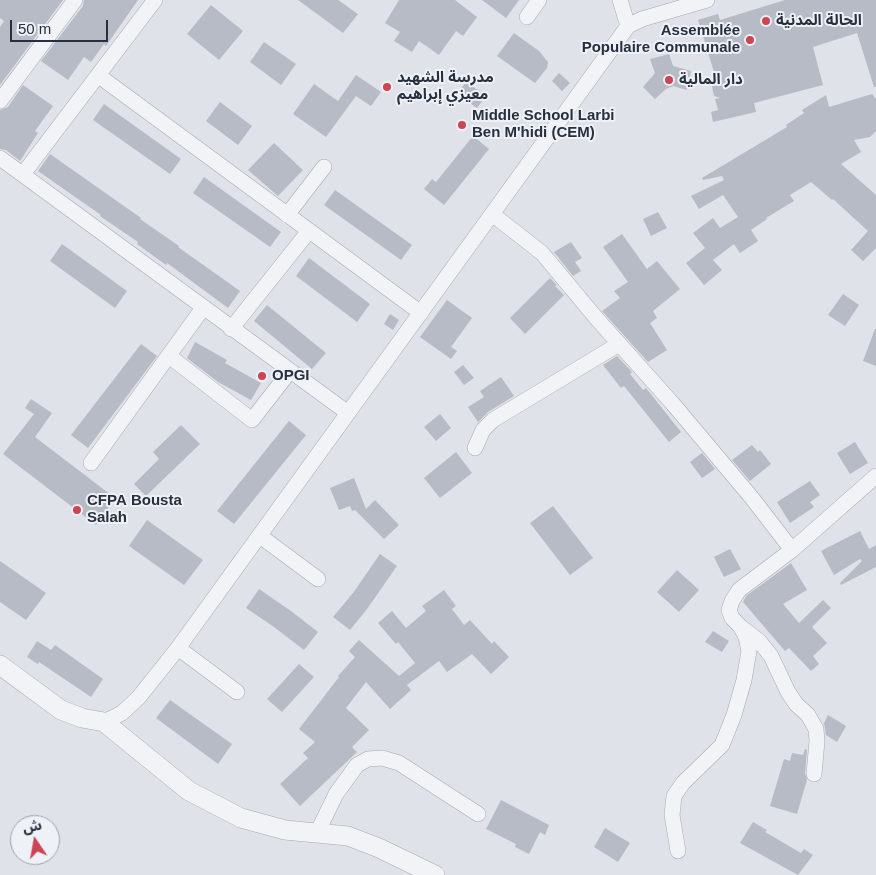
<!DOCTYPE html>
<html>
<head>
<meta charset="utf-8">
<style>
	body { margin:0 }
	#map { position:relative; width:876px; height:875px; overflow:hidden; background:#dfe2e8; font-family:Helvetica,"Noto Sans Arabic",sans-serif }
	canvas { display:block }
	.north { position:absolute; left:10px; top:815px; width:50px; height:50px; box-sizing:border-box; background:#eef1f6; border:1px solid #9fa3ad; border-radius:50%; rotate:348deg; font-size:14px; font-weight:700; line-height:20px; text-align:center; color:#282f3f }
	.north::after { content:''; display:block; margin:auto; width:18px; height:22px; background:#cb4553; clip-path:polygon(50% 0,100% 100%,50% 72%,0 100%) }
	.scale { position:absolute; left:10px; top:20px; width:98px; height:22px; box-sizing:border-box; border:2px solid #282f3f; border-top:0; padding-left:6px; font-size:15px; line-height:18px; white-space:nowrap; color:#282f3f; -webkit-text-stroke:4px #eef1f6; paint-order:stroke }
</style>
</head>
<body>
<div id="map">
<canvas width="876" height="875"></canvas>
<div class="north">ش</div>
<div class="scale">50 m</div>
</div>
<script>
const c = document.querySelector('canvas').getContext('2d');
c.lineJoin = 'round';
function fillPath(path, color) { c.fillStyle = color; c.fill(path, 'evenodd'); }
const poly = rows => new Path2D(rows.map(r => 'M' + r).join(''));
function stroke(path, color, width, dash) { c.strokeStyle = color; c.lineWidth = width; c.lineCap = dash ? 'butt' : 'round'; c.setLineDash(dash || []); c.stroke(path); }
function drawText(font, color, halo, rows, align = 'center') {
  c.font = font + ' Helvetica,"Noto Sans Arabic",sans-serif'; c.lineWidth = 4; c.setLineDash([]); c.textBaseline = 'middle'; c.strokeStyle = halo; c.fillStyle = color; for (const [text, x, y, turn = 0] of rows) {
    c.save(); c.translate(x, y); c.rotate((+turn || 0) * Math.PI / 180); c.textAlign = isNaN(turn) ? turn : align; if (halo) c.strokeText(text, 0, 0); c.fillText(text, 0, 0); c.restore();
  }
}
const building = poly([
	[0,0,63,0,0,85,0,27,4,21,0,18],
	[84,0,138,0,106,46,104,44,91,62,84,57,68,80,41,61,83,6],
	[298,0,338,0,358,14,343,33],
	[399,0,455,0,477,17,463,36,456,31,439,55,419,41,412,52,394,41,400,32,385,23],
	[482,0,519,0,506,18],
	[785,0,876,0,876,87,874,87,857,33,813,47,823,85,754,103,756,112,713,122,711,112,718,110,715,99,720,98,714,96,712,86,718,85,698,20,718,14,720,20],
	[211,5,243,31,219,60,187,34],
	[514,33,539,51,548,62,547,68,535,83,497,56],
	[264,42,296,64,281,85,250,62],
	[669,54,673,66,691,71,687,90,673,86,666,89,655,99,643,87,655,73,650,59],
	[559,73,570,83,562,91,552,81],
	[356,75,381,92,371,106,356,96,326,137,293,114,314,84,338,101],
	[466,82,486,96,477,108,457,94],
	[23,85,53,106,35,131,38,133,20,161,6,150,0,149,0,110,8,107],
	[872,94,876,99,876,131,870,137,854,140,861,152,841,164,876,195,876,248,863,261,851,250,868,231,833,199,832,200,811,182,790,195,794,201,766,218,767,219,751,230,758,241,740,253,734,244,713,260,722,270,704,285,686,263,705,248,693,233,713,218,720,228,738,217,723,195,699,209,691,196,724,180,722,176,703,180,702,178,787,127,786,125,804,113,802,110,826,95,829,107],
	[220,102,252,126,238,145,206,121],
	[104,104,181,159,170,174,93,120],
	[473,136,489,149,444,205,424,189,432,179,436,182],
	[274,143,303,170,278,196,248,170],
	[50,154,141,218,140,219,179,246,178,247,240,291,228,308,167,263,166,265,137,244,138,242,100,216,101,215,38,171],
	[204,177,281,232,270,247,193,193],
	[335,190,412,245,401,260,324,205],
	[658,212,667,228,651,236,643,219],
	[622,234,647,269,657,261,680,289,653,311,657,318,650,323,667,350,648,362,602,311,620,298,614,291,628,282,603,247],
	[571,242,582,258,575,262,581,271,573,276,554,252],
	[62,244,127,291,115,308,50,261],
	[309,258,370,304,357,322,296,276],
	[550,278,557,285,555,286,564,295,525,334,510,318],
	[843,294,859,305,845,326,828,315],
	[447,300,472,318,451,347,457,351,451,359,420,337],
	[267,305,326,353,312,369,254,321],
	[390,314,399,320,393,330,384,324],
	[875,329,876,329,876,366,863,361],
	[195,342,227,360,225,363,261,383,251,400,218,382,187,358],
	[141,344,157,356,88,448,71,435],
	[617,356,632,372,630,374,643,390,646,388,681,432,669,442,624,386,621,388,603,365],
	[463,365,474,378,464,385,454,372],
	[501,377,514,396,488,412,478,422,468,407,484,397,480,391],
	[31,399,52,413,35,437,115,498,96,525,3,454,34,414,25,408],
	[440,414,451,428,436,441,424,427],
	[289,421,306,435,234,524,217,511],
	[181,425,200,444,146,496,134,484,159,459,153,452],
	[855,442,868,463,850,474,837,453],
	[752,445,758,452,760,450,771,464,750,481,732,460],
	[456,452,472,473,440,498,424,478],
	[702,453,715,469,702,478,690,462],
	[354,478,366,509,375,500,399,525,384,539,355,510,352,511,350,506,339,510,330,488],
	[810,481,820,495,810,502,814,507,790,523,777,502],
	[553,506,593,558,570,575,530,523],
	[147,520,203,560,184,585,129,546],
	[860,531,869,549,876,545,876,567,841,585,840,583,862,561,860,559,834,575,821,551],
	[730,549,741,569,724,577,714,557],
	[380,554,397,566,367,609,350,630,333,617,353,593],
	[0,561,46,593,26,620,0,602],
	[791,563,807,590,783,604,799,623,823,600,831,608,812,627,827,643,813,656,819,664,811,671,789,648,785,651,743,602,746,596],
	[677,570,699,590,679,612,657,592],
	[259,589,291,611,318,632,304,650,274,627,246,608],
	[444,590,456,606,452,609,464,625,470,620,492,644,494,641,509,657,491,674,472,654,447,672,439,661,407,685,411,690,390,709,366,682,346,708,369,730,352,747,357,752,300,806,280,784,308,758,303,753,315,742,299,729,339,677,338,676,355,657,349,651,359,640,399,676,415,663,398,642,396,644,378,623,392,611,406,628,426,611,422,606],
	[713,631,729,641,722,652,705,642],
	[37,641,51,650,55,645,103,679,91,697,39,662,38,664,27,657],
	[299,664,314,677,282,712,267,699],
	[170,700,232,744,218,764,156,718],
	[828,715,846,726,837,742,826,735,824,723],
	[805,749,807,750,805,773,807,780,797,814,770,806,784,759,790,761,792,753,803,755],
	[501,800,549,825,545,835,540,832,529,854,515,847,516,844,486,829],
	[753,822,767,830,765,832,801,853,804,849,813,855,798,875,740,843],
	[605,828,630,843,618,862,594,847]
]);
const minor = poly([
	[620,0,628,26],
	[527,17,539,0],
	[99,76,421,313],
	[0,101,75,0],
	[0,158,348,413],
	[23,174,155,0],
	[492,214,542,253,597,319,673,404,752,498,792,550,876,476],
	[287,215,324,167],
	[231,329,309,231],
	[169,356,252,420,290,371],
	[475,448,483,430,493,420,619,344],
	[91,463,203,308],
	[260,536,318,579],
	[741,627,759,641,771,656,788,692,796,704,808,715,816,729,817,741,814,774],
	[178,648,237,692],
	[104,722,122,713,139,697,178,648,628,26,642,19,707,0],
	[317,833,336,794,357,765,368,759,382,758,399,763,478,814],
	[678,851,672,815,674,796,683,783,722,745,734,715,744,680,749,651,746,637,740,626,732,618,729,610,732,601,739,590,792,550]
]);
const tertiary = poly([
	[0,665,61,710,82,718,104,722,189,791,241,818,285,830,348,836,379,848,435,875]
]);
const markers = [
	[766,21,5,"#cb4553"],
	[750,40,5,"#cb4553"],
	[669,80,5,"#cb4553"],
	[387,87,5,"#cb4553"],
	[462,125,5,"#cb4553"],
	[262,376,5,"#cb4553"],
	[77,510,5,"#cb4553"]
];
const poiNames = [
	["الحالة المدنية",776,21],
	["Assemblée",740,31,"right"],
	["Populaire Communale",740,48,"right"],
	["مدرسة الشهيد",397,78],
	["معيزي إبراهيم",397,95],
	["دار المالية",679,80],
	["Middle School Larbi",472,116],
	["Ben M'hidi (CEM)",472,133],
	["OPGI",272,376],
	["CFPA Bousta",87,501],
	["Salah",87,518]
];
fillPath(building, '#b6bbc5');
stroke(minor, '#a4a9b2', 16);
stroke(tertiary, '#a4a9b2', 20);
stroke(minor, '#f2f3f6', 15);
stroke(tertiary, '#f2f3f6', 19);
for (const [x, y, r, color] of markers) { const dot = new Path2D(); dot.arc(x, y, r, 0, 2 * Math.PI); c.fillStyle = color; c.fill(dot); stroke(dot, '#eef1f6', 2); }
drawText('bold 15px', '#282f3f', '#eef1f6', poiNames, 'left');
</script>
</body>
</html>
